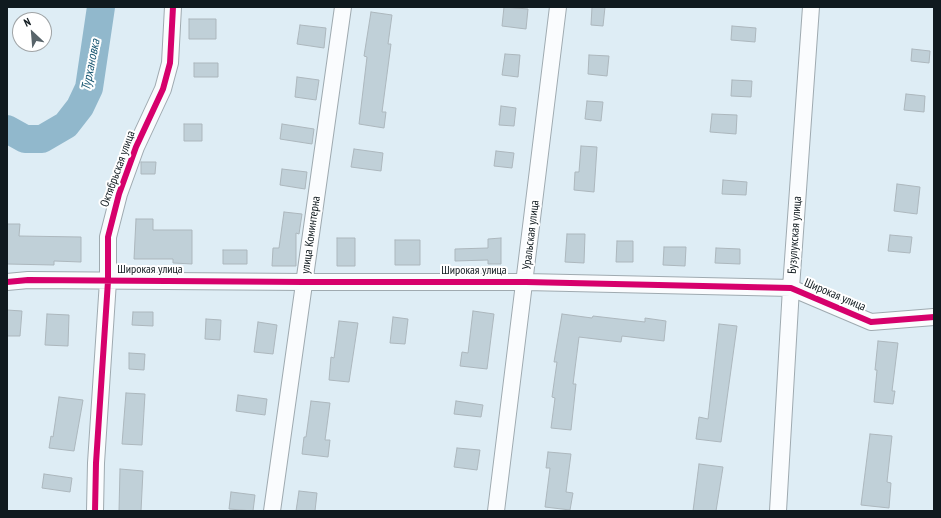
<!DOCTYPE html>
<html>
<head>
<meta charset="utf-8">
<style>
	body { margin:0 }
	#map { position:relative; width:941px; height:518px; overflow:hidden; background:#deedf5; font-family:"PT Sans Narrow",sans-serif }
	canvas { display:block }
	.frame { position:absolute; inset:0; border:8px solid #101a1f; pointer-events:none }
	.north { position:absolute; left:12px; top:12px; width:40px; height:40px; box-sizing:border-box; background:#fff; border:1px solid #9fa3a5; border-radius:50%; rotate:334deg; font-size:11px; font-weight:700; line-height:16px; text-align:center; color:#101a1f }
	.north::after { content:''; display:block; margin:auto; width:14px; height:18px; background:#58646a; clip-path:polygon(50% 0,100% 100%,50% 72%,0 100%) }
</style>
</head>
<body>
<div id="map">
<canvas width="941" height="518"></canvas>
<div class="frame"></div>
<div class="north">N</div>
</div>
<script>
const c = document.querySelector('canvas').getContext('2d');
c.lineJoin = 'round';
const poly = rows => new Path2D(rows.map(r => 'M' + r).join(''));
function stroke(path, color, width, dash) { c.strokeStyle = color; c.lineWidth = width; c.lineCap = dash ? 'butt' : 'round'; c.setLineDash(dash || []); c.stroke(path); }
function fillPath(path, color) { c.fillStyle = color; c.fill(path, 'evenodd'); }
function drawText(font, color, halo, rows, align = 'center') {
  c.font = font + ' "PT Sans Narrow",sans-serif'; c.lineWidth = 4; c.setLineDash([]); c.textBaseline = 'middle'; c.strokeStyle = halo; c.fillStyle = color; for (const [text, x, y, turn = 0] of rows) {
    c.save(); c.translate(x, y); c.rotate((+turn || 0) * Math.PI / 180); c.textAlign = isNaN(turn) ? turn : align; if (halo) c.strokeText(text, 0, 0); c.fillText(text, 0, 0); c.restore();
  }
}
const river = poly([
	[7,129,25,139,42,139,66,125,80,107,89,88,101,7]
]);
const building = poly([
	[504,7,528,9,526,29,502,26,504,7],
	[592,7,605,7,603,26,591,25,592,7],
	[371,12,392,15,388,44,391,44,382,112,386,112,384,128,359,124,367,57,364,56,371,12],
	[189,19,216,19,216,39,189,39,189,19],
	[300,25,326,28,324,48,297,44,300,25],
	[732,26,756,28,755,42,731,40,732,26],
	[912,49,930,51,929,63,911,61,912,49],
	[505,54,520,55,518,77,502,75,505,54],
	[589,55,609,56,607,76,588,74,589,55],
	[194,63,218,63,218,77,194,77,194,63],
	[297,77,319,80,316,100,295,97,297,77],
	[732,80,752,81,751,97,731,96,732,80],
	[906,94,925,96,924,112,904,110,906,94],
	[587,101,603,102,601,121,585,119,587,101],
	[501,106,516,108,514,126,499,125,501,106],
	[712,114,737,115,736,134,710,132,712,114],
	[184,124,202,124,202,141,184,141,184,124],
	[282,124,314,129,312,144,280,139,282,124],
	[581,146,597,147,594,192,574,190,575,172,579,172,581,146],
	[354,149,383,153,381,171,351,167,354,149],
	[496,151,514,153,512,168,494,166,496,151],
	[141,162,156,162,155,174,141,174,141,162],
	[282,169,307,172,305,189,280,185,282,169],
	[723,180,747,182,746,195,722,194,723,180],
	[897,184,920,187,917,214,894,211,897,184],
	[284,212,302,214,299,234,296,233,296,266,272,266,273,248,279,248,284,212],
	[136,219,153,219,153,230,192,230,192,264,173,263,173,259,134,259,136,219],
	[7,224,20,224,19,236,81,237,81,262,54,261,54,265,7,264,7,224],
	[567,234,585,234,584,263,565,262,567,234],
	[890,235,912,237,910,253,888,251,890,235],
	[337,238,355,238,355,266,337,266,337,238],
	[501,238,501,264,488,264,488,260,455,261,455,249,488,248,488,239,501,238],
	[395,240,420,240,420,265,395,265,395,240],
	[617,241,633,241,633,262,616,262,617,241],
	[664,247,686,247,685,266,663,265,664,247],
	[716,248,740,249,740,264,715,263,716,248],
	[223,250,247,250,247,264,223,264,223,250],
	[7,310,22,311,20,336,7,336,7,310],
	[473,311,494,314,487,369,460,366,462,352,468,353,473,311],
	[133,312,153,312,153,326,132,325,133,312],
	[47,314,69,315,68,346,45,345,47,314],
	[562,314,592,318,593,316,645,322,645,318,666,321,664,341,622,336,621,342,579,337,573,384,576,384,571,430,551,428,555,398,552,397,557,362,554,362,562,314],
	[393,317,408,319,405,344,390,343,393,317],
	[206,319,221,320,220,340,205,339,206,319],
	[339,321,358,323,349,382,329,380,331,357,334,358,339,321],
	[258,322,277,325,273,354,254,352,258,322],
	[719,324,737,326,721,442,696,439,699,417,708,419,719,324],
	[878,341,898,343,892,391,895,391,893,404,874,402,877,370,875,370,878,341],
	[129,353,145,354,144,370,129,369,129,353],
	[126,393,145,394,142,445,122,444,126,393],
	[238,395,267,399,265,415,236,411,238,395],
	[59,397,83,400,74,451,49,448,51,436,53,437,59,397],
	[311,401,330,403,325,440,330,440,328,457,302,454,304,437,306,437,311,401],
	[456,401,483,405,481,417,454,414,456,401],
	[870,434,892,436,887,482,891,483,889,508,861,505,870,434],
	[457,448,480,450,477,470,454,467,457,448],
	[548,452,571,454,566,492,573,493,570,510,545,507,550,468,546,468,548,452],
	[699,464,723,467,716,511,693,511,699,464],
	[120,469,143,471,141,511,119,511,120,469],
	[44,474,72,478,70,492,42,488,44,474],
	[299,491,317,493,315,511,296,511,299,491],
	[231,492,255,495,253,511,229,509,231,492]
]);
const minor = poly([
	[7,282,28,280,304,282,526,282,791,288,871,322,934,317],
	[95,511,96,463,108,281,108,237,119,194,136,147,163,89,170,63,173,7],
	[272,511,343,7],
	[496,511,558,7],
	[778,511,791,288,811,7]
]);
const cycleway = poly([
	[7,282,28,280,304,282,526,282,791,288,871,322,934,317],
	[95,511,96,463,108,281,108,237,119,194,136,147,163,89,170,63,173,7]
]);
const streetNames = [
	["Октябрьская улица",118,169,-70],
	["улица Коминтерна",311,235,-82],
	["Уральская улица",531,235,-83],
	["Бузулукская улица",795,235,-86],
	["Широкая улица",150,270],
	["Широкая улица",474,271],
	["Широкая улица",835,295,23]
];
const waterNames = [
	["Турхановка",91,65,-79]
];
stroke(river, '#91b8cc', 28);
fillPath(building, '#c0d0d8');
stroke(building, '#acb7bd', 1);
stroke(minor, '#9faab0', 18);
stroke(minor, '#fafcfe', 16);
stroke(cycleway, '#d6006c', 6);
drawText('12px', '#101a1f', '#fff', streetNames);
drawText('italic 13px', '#195772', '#fff', waterNames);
</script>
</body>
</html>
